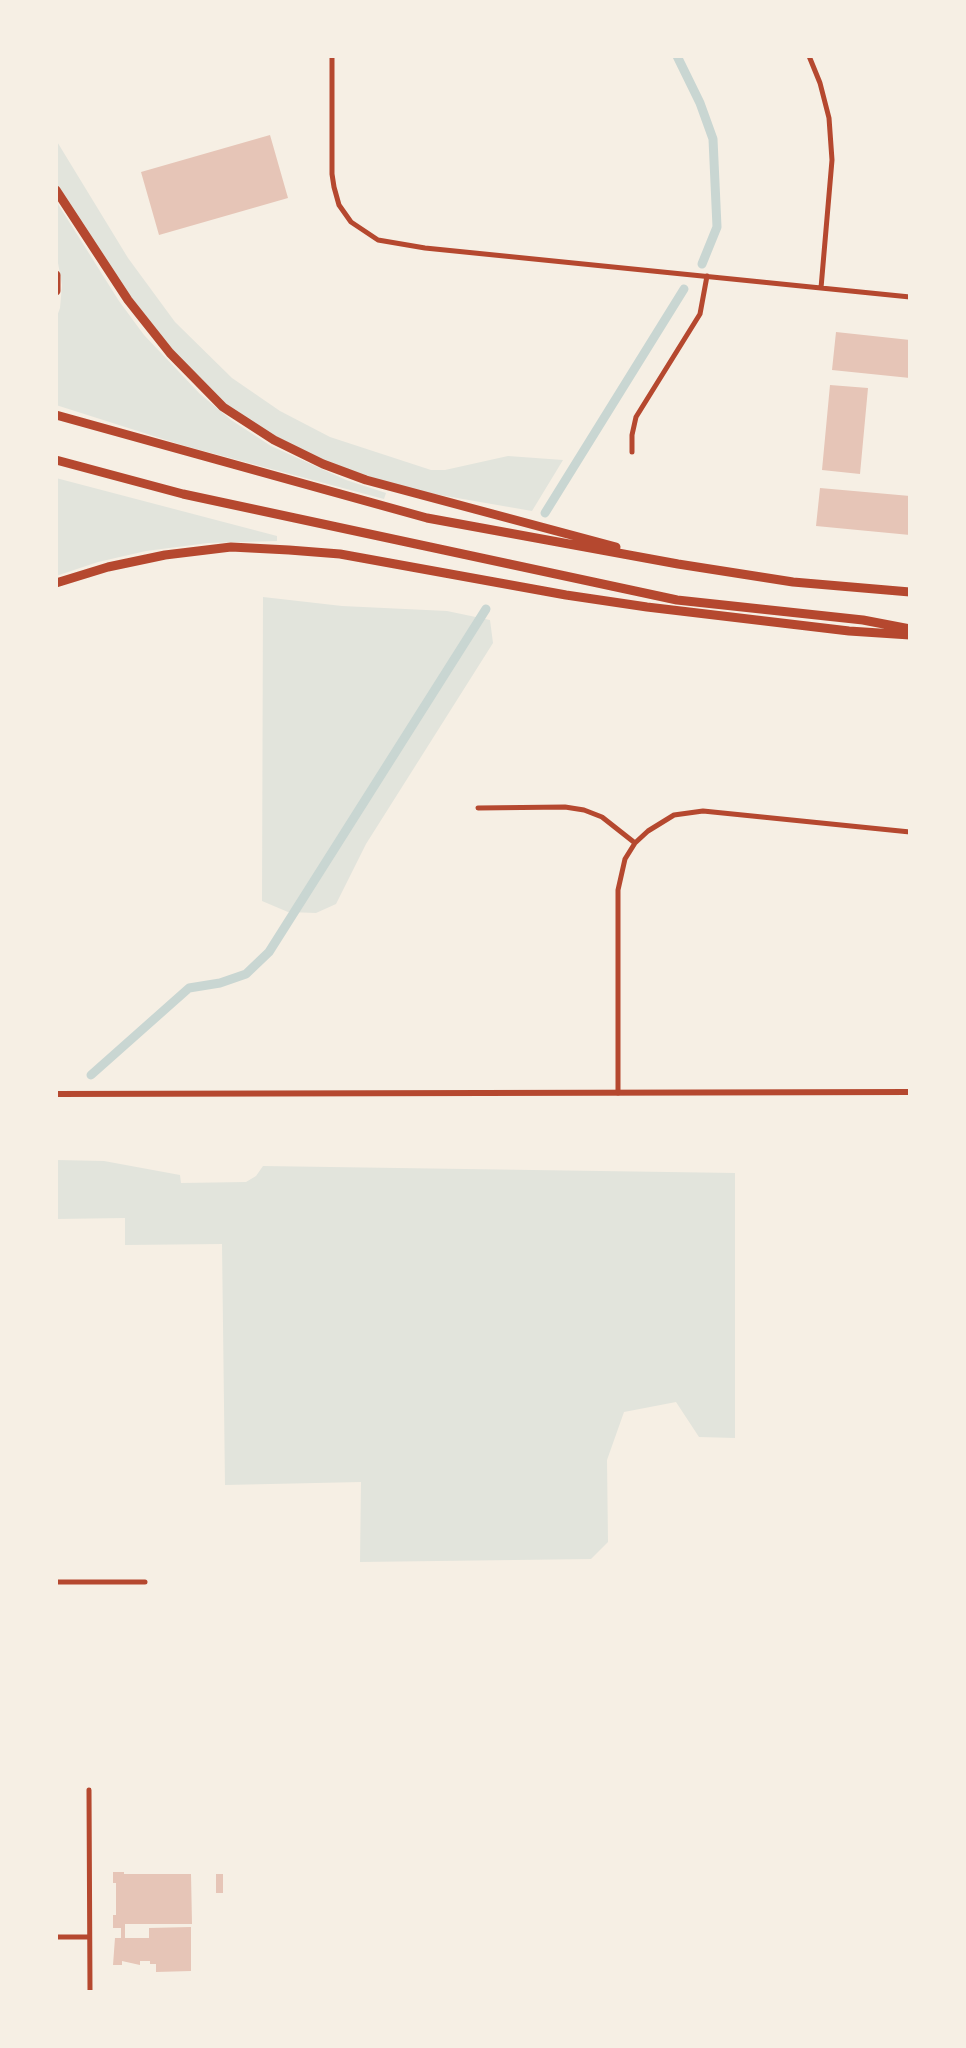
<!DOCTYPE html>
<html>
<head>
<meta charset="utf-8">
<style>
	body { margin:0 }
	#map { position:relative; width:966px; height:2048px; overflow:hidden; background:#f6efe4; font-family:Cabin,sans-serif }
	canvas { display:block }
	.frame { position:absolute; inset:0; border:58px solid #f6efe4; pointer-events:none }
</style>
</head>
<body>
<div id="map">
<canvas width="966" height="2048"></canvas>
<div class="frame"></div>
</div>
<script>
const c = document.querySelector('canvas').getContext('2d');
c.lineJoin = 'round';
function fillPath(path, color) { c.fillStyle = color; c.fill(path, 'evenodd'); }
const poly = rows => new Path2D(rows.map(r => 'M' + r).join(''));
function stroke(path, color, width, dash) { c.strokeStyle = color; c.lineWidth = width; c.lineCap = dash ? 'butt' : 'round'; c.setLineDash(dash || []); c.stroke(path); }
const green = poly([
	[56,140,128,258,175,322,232,378,280,411,330,437,431,470,445,470,508,456,563,460,532,511,411,490,331,464,294,447,254,424,224,403,171,352,108,266,56,183],
	[56,201,119,301,144,335,200,394,231,420,271,446,346,480,386,493,384,499,185,446,56,405,56,319,60,308,62,285,56,252],
	[56,478,277,536,277,541,208,543,146,551,98,562,56,576],
	[263,597,342,606,447,611,490,620,493,643,366,844,336,904,316,913,288,912,262,901],
	[56,1160,104,1161,180,1175,181,1183,246,1182,256,1176,263,1166,735,1173,735,1438,699,1437,676,1402,624,1412,607,1460,608,1542,591,1559,360,1562,361,1482,225,1485,222,1244,125,1245,125,1218,56,1219]
]);
const canal = poly([
	[677,56,700,103,713,139,717,227,702,264],
	[545,513,684,289],
	[91,1075,189,988,220,983,246,974,269,952,486,609]
]);
const building = poly([
	[270,135,288,198,159,235,141,172],
	[836,332,910,340,910,378,832,370],
	[830,385,868,388,860,474,822,470],
	[820,488,910,496,910,535,816,526],
	[113,1872,124,1872,124,1874,191,1874,192,1924,125,1924,125,1938,149,1938,149,1928,191,1927,191,1971,156,1972,156,1964,150,1964,150,1961,140,1961,140,1965,122,1961,122,1965,113,1965,115,1938,121,1938,121,1928,113,1928,113,1915,116,1915,116,1883,113,1883],
	[216,1874,223,1874,223,1893,216,1893]
]);
const minor = poly([
	[332,56,332,174,334,187,339,205,351,222,378,240,425,248,910,297],
	[809,56,820,83,829,118,832,160,821,288],
	[632,452,632,435,636,417,700,314,707,276],
	[478,808,565,807,584,810,602,817,635,843],
	[618,1093,618,890,625,859,635,843,648,831,674,815,703,811,910,832],
	[56,1582,145,1582],
	[89,1790,90,1992],
	[56,1937,89,1937]
]);
const tertiary = poly([
	[56,1094,910,1092]
]);
const motorway = poly([
	[56,190,128,300,170,353,223,407,274,440,323,464,366,480,616,547],
	[56,275,56,291],
	[56,415,427,518,678,564,793,582,910,592],
	[56,460,183,494,677,600,863,620,910,629],
	[56,583,108,567,165,555,231,547,289,550,340,554,566,595,647,607,849,631,910,635]
]);
fillPath(green, '#e2e4dc');
stroke(canal, '#c9d6d2', 9);
fillPath(building, '#e6c5b7');
stroke(minor, '#b5482f', 5);
stroke(tertiary, '#b5482f', 6);
stroke(motorway, '#b5482f', 9);
</script>
</body>
</html>
